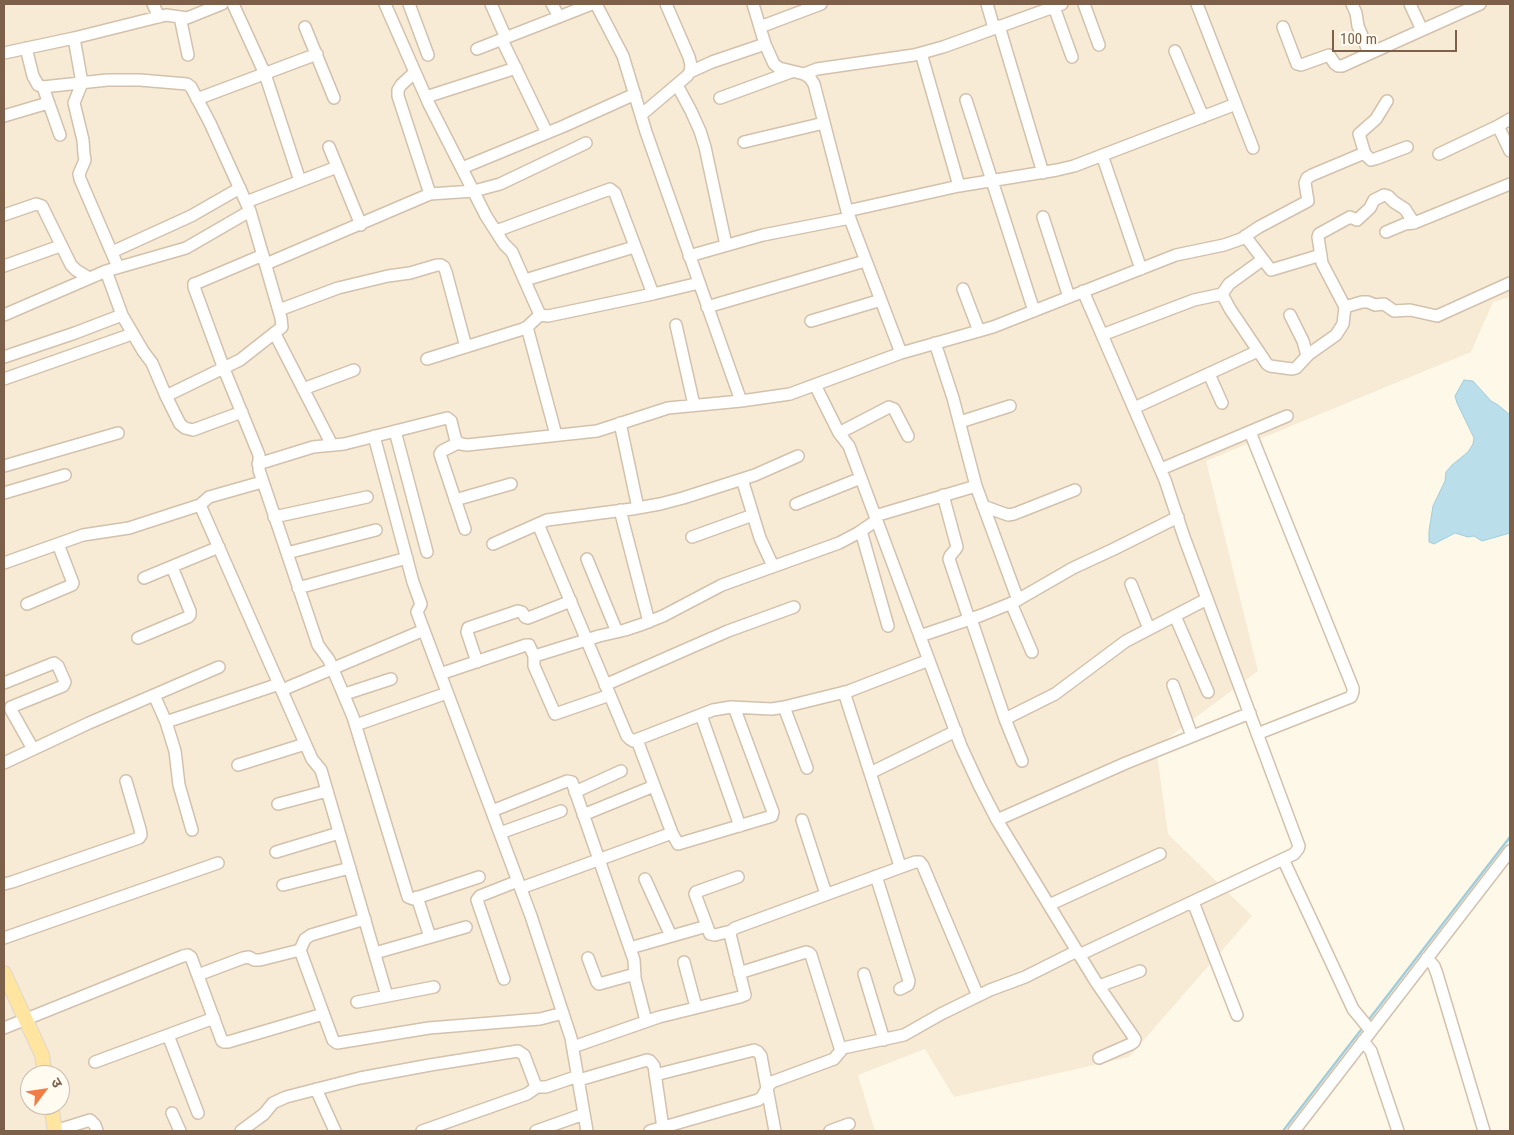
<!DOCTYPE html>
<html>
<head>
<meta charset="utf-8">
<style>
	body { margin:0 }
	#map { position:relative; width:1514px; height:1135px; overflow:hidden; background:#fef8e8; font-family:"Roboto Condensed","Noto Sans Devanagari",sans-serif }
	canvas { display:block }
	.frame { position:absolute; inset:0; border:5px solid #7c6049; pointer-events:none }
	.north { position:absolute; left:20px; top:1065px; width:50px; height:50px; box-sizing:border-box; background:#fffbf1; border:1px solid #cbbdae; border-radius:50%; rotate:59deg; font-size:14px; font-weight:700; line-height:20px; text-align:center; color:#7c6049 }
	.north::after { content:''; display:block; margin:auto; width:18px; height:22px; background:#f27c44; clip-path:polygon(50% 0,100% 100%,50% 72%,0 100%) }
	.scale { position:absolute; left:1332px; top:30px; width:125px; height:22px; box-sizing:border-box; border:2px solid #7c6049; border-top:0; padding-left:6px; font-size:15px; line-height:18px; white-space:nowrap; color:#7c6049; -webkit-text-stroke:4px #fffbf1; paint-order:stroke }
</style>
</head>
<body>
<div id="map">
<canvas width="1514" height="1135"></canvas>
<div class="frame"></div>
<div class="north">उ</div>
<div class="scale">100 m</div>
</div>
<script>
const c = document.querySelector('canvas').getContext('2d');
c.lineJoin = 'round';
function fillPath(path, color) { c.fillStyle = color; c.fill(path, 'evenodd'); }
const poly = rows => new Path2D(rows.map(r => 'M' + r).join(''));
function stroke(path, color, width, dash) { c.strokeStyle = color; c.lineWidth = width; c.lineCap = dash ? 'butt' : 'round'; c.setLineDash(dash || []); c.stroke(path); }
const residential = poly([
	[4,4,1510,4,1510,297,1493,302,1471,352,1206,461,1258,671,1156,747,1168,834,1252,916,1129,1057,954,1097,925,1049,858,1075,875,1131,4,1131],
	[30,1075,60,1075,60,1105,30,1105]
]);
const water = poly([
	[1464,380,1473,381,1491,401,1498,405,1510,415,1510,533,1482,541,1474,536,1468,537,1455,533,1434,544,1429,542,1429,531,1433,506,1445,481,1446,472,1452,465,1468,452,1473,444,1474,438,1457,403,1455,396,1464,380]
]);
const stream = poly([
	[1367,1022,1510,837],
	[1283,1131,1364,1026]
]);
const minor = poly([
	[153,4,159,17],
	[233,4,265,74,300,181],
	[385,4,429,104,486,216,504,244,512,252,540,315,548,316,653,294,699,283],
	[409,4,428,55],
	[491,4,506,38],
	[552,4,559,17],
	[596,4,623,56,646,132,741,401],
	[753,4,765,44,774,64,779,68,804,74,810,78,814,84,847,211,901,353],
	[987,4,994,28],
	[1084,4,1099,45],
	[1197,4,1253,148],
	[1352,4,1356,13,1358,26,1369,53],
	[1410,4,1422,30],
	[1054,7,1072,57],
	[180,17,188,55],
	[999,26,1043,173],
	[305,27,334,98],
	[760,27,821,4],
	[1283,27,1297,64,1301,65,1329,55,1335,64,1338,66,1342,66,1480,4],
	[74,38,82,83,74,103,83,140,84,154,85,160,79,174,80,179,118,267],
	[502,40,547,133],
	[26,48,33,76,38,85,43,87,107,80,140,80,187,84,191,87,210,123,250,211,281,318,282,327,240,360,166,396],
	[477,49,592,4],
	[1175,51,1203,117],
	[4,53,74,38,166,15,187,18,222,4],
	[921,53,959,186],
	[415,72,401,85,398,90,398,96,430,194],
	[690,72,712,62,765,44],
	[804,74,817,69,914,55,943,47,1062,4],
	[677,85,691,111,700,131,705,147,726,245],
	[43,87,60,135],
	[426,97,516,68],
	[720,98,791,72],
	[197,99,317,54],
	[966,100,1034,311],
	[641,115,687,76,690,72,691,65,689,57,666,4],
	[4,116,48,103],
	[1498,126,1510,151],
	[744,142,824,123],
	[329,147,361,225],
	[1365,154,1359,134,1376,119,1387,101],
	[1439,154,1498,126,1510,119],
	[1102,155,1141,269],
	[462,168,564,126,635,94],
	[246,202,337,167],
	[847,211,959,186,1057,170,1074,166,1236,104],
	[4,215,36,204,42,206,71,265,76,270,89,278],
	[1043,217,1069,297],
	[496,231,610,189,615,193,653,294],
	[1386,232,1405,224,1414,223,1510,184],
	[1245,236,1271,270,1321,255],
	[112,252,191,216,240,188],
	[263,255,197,283,194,284,194,287,224,369,257,450,259,455,259,470,315,636,318,645,329,660,353,717,408,897,413,899,479,877],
	[689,256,763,235,850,218],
	[266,264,430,194,474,191,500,184,586,143],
	[4,266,60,246],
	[106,271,122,315,143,351,152,363,166,396,180,424,185,428,193,430,242,412],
	[525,280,634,247],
	[963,289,979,331],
	[1222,294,1229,284,1262,260],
	[707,307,865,261],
	[1345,307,1362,302,1368,302,1375,305,1384,304,1394,311,1410,310,1437,316,1510,283],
	[279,310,338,288,388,276,410,273,437,265,441,265,444,267,446,272,466,347],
	[4,315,106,271,186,248,250,211],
	[1290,315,1303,341,1307,356],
	[811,321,881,300],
	[676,325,694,405],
	[527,327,556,435],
	[275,334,332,445],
	[1102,335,1194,300,1222,294,1230,309,1267,364,1270,366,1292,369,1296,368,1309,354,1336,335,1343,324,1345,307,1322,263,1318,237,1319,234,1350,217,1357,220,1370,208,1374,200,1384,195,1388,196,1394,202,1405,209,1414,223],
	[935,343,953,398,976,486,1018,600],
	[4,357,75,333,122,315],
	[427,359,523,329,527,327,540,315],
	[1209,374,1222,403],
	[4,379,132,334],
	[815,385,839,433,849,446,931,666,961,746,979,785,997,820,1077,951,1096,982,1135,1039,1134,1042,1131,1044,1099,1058],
	[303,389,354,370],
	[1134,408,1258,351],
	[960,422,1010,406],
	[620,423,638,508],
	[395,431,427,552],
	[1250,432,1353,688,1353,692,1351,697,1257,734],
	[839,433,889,407,894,409,908,436],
	[374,436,413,582,421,604,417,612,531,916,571,1038,587,1131],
	[458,443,442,451,440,454,465,529],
	[258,464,313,447,344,444,447,418,451,421,456,441,461,444,467,445,597,431,668,408,741,401,790,394,901,353,993,327,1176,255,1224,245,1241,239,1259,227,1308,201,1305,183,1307,178,1312,175,1362,154,1365,154,1371,160,1375,159,1407,147],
	[4,466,118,433],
	[1161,469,1287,416],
	[742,479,760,538,773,566],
	[4,493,65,475],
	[943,495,957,547,955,550,950,556,949,559,969,619],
	[455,500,511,484],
	[796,504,861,478],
	[200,505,209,497,262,482],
	[983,506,1008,515,1014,514,1075,490],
	[620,510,649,622],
	[875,516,976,486],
	[274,517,367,497],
	[538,524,627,736,630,739,633,741,713,710,731,707,772,709,784,707,849,691,929,660],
	[861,531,888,626],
	[692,537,753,515],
	[493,544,547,520,632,509,660,504,683,498,755,475,798,456],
	[287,553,376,530],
	[587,559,617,632],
	[4,563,83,535,129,528,200,505,312,759,321,770,387,996],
	[144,578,219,547],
	[1131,584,1149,629],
	[298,588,407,558],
	[1011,603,1032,652],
	[27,604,72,585,73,583,58,544],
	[1175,616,1208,692],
	[971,619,1005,719,1022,761],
	[920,636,982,615,1014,602,1073,568,1114,549,1178,517],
	[138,638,188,617,190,615,190,611,172,567],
	[534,656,534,666,555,714,610,695],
	[477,662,467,632,468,628,518,611,522,612,525,617,528,618,571,601],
	[440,674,526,645,529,645,534,656,538,655,599,636,625,630,643,624,663,616,722,585,839,543,858,533,877,520],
	[4,683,54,663,58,666,65,682,63,686,11,707,11,710,33,749],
	[605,685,728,631,794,607],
	[1173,685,1192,736],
	[282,690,424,630],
	[844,692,900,866],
	[345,694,391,679],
	[154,695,166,722,175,751,179,785,192,830],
	[784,707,807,768],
	[701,715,740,826],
	[1005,719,1055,694,1126,641,1207,599],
	[166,722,279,684],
	[356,725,447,693],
	[637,740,672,833,678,844,769,817,772,816,773,812,734,707],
	[4,763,89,723,219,667],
	[238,765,305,744],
	[870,773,956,731],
	[575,792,621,771],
	[278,804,327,791],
	[492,811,567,781,572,782,634,960,635,978,646,1021],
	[583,815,654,786],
	[802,820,826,894],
	[997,820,1126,763,1250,713],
	[500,833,561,811],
	[276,852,339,833],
	[1283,859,1353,1009,1371,1031],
	[876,876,909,981,908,985,900,989],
	[645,879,671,936],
	[4,884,12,882,139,838,141,835,140,829,126,781],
	[283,885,350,868],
	[521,888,672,833],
	[417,897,430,937],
	[1193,902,1237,1015],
	[1049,905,1160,854],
	[731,931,715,935,710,934,695,894,696,892,738,877],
	[4,938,218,863],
	[630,948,707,926],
	[300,950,305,939,311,935,365,919],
	[375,953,466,927],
	[1079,955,1294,854,1298,849,1299,846,1184,537,1165,480,1083,291],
	[588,958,597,982,599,984,635,974],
	[1427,958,1434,966,1437,974,1484,1131],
	[684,962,696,1007],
	[739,973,806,952,809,953,811,955,841,1051],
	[864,974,884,1040],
	[198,975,243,958,249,957,254,960,260,960,300,950,333,1040,337,1043,429,1028,540,1019,563,1013],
	[504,979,477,900,480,896,518,881],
	[1099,986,1140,971],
	[357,1002,434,987],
	[4,1028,183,956,188,955,191,957,222,1041,224,1042,228,1042,323,1014],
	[168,1035,198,1113],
	[1363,1041,1371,1051,1398,1131],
	[573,1047,659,1017,740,997,745,995,730,934,731,931,735,928,915,862,920,862,923,866,978,996],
	[95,1062,214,1018],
	[655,1075,754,1050,758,1052,761,1056,775,1131],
	[579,1080,647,1060,650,1061,654,1066,663,1128],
	[316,1089,335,1131],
	[172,1113,180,1131],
	[55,1131,90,1120,95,1125,97,1131],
	[241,1131,264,1114,273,1103,286,1097,360,1078,430,1065,518,1051,524,1055,535,1084,537,1087,546,1087,578,1076],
	[422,1131,527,1094,537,1087],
	[536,1131,584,1114],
	[650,1131,758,1100,762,1097,769,1085,772,1082,834,1059,843,1048,904,1035,941,1014,990,990,1025,977,1077,951],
	[830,1131,849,1124],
	[1294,1131,1510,851]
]);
const major = poly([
	[4,973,42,1055,45,1075],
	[51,1105,55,1131]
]);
fillPath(residential, '#f7ebd6');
fillPath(water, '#badfea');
stroke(water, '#9fcddd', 1);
stroke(stream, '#9fcddd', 2.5);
stroke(minor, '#d3c1ac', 14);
stroke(major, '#ddd6d0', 16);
stroke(minor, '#fff', 11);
stroke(major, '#ffe59f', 14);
</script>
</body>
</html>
